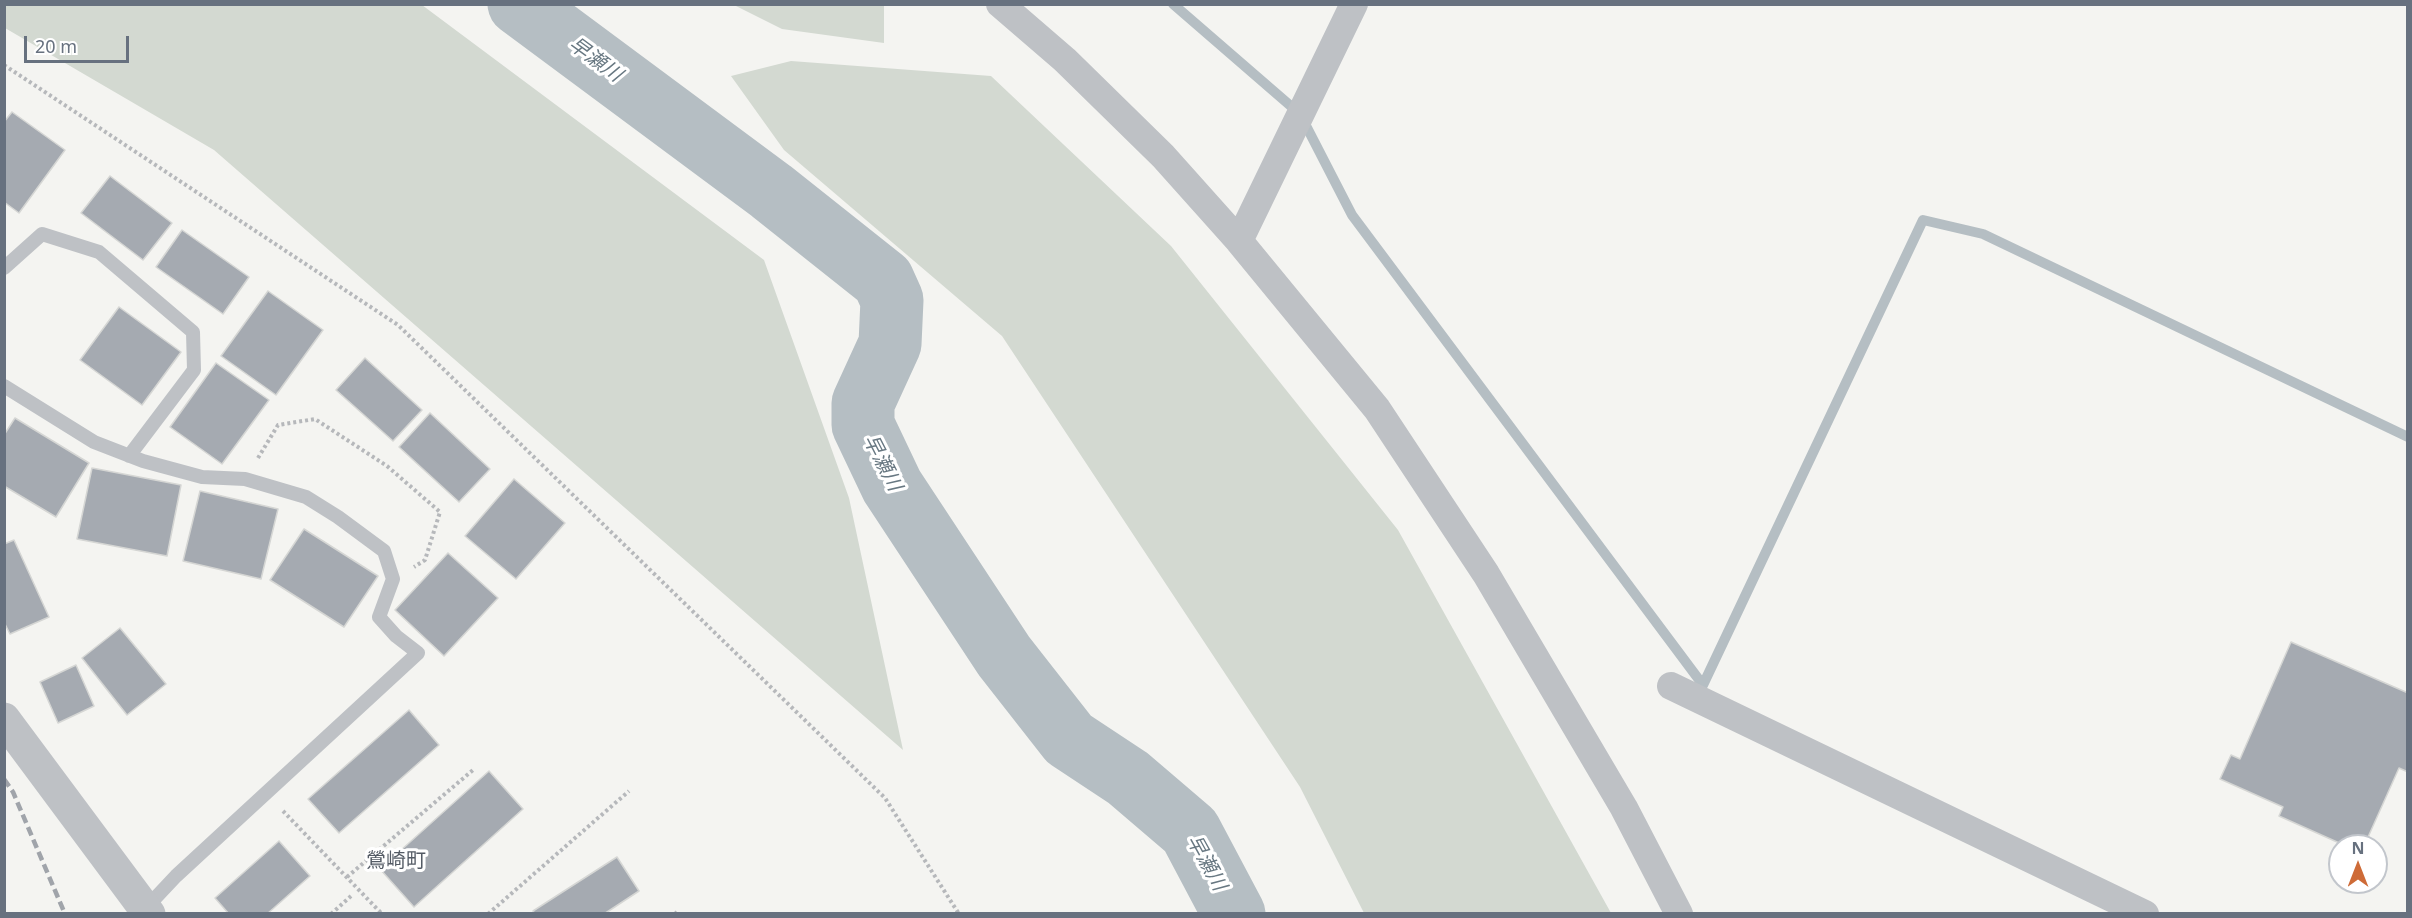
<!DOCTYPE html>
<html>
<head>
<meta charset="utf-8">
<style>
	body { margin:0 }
	#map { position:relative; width:2412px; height:918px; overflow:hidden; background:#f4f4f1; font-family:"Noto Sans",sans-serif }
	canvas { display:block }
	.frame { position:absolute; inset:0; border:6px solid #67717f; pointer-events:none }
	.north { position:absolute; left:2328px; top:834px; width:60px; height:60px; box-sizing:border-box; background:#fff; border:2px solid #c2c6cc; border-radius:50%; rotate:0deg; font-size:16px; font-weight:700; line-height:24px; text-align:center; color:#67717f }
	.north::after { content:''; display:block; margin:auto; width:21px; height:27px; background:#ce6b37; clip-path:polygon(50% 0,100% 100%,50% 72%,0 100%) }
	.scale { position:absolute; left:24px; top:36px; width:105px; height:27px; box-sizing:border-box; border:3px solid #67717f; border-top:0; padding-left:8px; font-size:18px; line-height:21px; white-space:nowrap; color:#67717f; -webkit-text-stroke:4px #fff; paint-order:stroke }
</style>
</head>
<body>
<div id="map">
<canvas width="2412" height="918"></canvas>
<div class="frame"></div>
<div class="north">N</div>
<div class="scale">20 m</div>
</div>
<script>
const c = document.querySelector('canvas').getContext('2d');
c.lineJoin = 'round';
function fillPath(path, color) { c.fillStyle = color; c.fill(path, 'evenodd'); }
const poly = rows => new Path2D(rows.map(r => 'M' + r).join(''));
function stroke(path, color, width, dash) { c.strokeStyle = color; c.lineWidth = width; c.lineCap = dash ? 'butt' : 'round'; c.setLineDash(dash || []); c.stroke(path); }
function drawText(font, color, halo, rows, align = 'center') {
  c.font = font + ' "Noto Sans","Noto Sans JP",sans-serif'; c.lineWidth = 6; c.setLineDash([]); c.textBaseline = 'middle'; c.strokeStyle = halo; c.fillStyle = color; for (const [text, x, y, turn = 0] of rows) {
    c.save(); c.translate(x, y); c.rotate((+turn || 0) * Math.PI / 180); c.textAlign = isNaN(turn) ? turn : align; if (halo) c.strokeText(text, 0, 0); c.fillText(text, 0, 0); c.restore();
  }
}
const green = poly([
	[5,4,422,5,764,260,849,498,903,750,214,150,5,28],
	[734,5,884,5,884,43,782,29],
	[791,61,991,76,1171,246,1398,530,1611,913,1364,913,1300,787,1002,336,784,150,731,76]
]);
const stream = poly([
	[1173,4,1300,114,1352,215,1703,685,1923,220,1983,234,2408,437]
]);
const river = poly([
	[519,4,771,191,883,280,892,300,890,344,863,403,863,425,892,486,1004,656,1069,739,1128,778,1190,831,1234,914]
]);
const building = poly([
	[12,112,65,150,19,213,4,202,4,122,12,112],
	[110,176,172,223,143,260,81,213,110,176],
	[182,230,249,277,223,314,156,267,182,230],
	[268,291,323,330,276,395,221,356,268,291],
	[119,307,181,352,142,405,80,360,119,307],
	[365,358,422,410,393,441,336,390,365,358],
	[216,363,269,400,222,464,170,427,216,363],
	[430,413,490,469,459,502,399,447,430,413],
	[15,418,89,463,56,517,4,486,4,435,15,418],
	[92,468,181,485,167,556,77,539,92,468],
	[514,479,565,523,516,579,465,536,514,479],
	[200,491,278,509,261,579,183,561,200,491],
	[304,529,378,576,344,627,270,580,304,529],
	[14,540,49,617,10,634,4,622,4,544,14,540],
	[448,553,498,598,444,656,395,610,448,553],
	[120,628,166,684,127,715,82,658,120,628],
	[2291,642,2408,693,2408,772,2399,768,2364,846,2346,846,2279,816,2283,807,2220,779,2231,755,2240,759,2291,642],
	[76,665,94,706,58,723,40,682,76,665],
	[409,710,439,745,339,833,308,799,409,710],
	[489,771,523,809,414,907,380,869,489,771],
	[279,841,310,876,267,914,229,914,215,898,279,841],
	[617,857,639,891,604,914,535,914,533,911,617,857]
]);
const path = poly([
	[4,65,398,325,885,798,959,914],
	[258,458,278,425,315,419,387,466,440,512,425,560,414,567],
	[283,811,382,914],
	[347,877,473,770],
	[331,914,351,896],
	[488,914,629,791],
	[675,914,677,912]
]);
const service = poly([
	[4,268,42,234,99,252,193,332,194,370,129,456],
	[4,386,94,442,143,461,202,477,245,479,306,497,338,517,384,551,393,579,379,617,396,636,418,653,176,876,145,909]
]);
const minor = poly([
	[1000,4,1065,60,1163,156,1239,241,1377,409,1486,574,1624,808,1679,914],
	[1239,241,1354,4],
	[1671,686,2145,914]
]);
const tertiary = poly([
	[4,719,149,914]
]);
const rail = poly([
	[4,779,13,792,65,914]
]);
const waterNames = [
	["早瀬川",595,60,36],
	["早瀬川",882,463,63],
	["早瀬川",1206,863,61]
];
const neighbourhoodNames = [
	["鶯崎町",396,861]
];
fillPath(green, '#d3d9d1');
stroke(stream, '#b5bec3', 10);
stroke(river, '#b5bec3', 63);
fillPath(building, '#a5aab1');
stroke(building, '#d5d6d4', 1.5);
stroke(path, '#b6b8bb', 4, [3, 3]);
stroke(service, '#bec1c5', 14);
stroke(minor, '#bec1c5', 28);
stroke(tertiary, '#bec1c5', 33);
stroke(rail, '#a0a4aa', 4.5, [9, 4.5]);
drawText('italic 20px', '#687882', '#fff', waterNames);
drawText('20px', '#545b65', '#fff', neighbourhoodNames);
</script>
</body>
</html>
